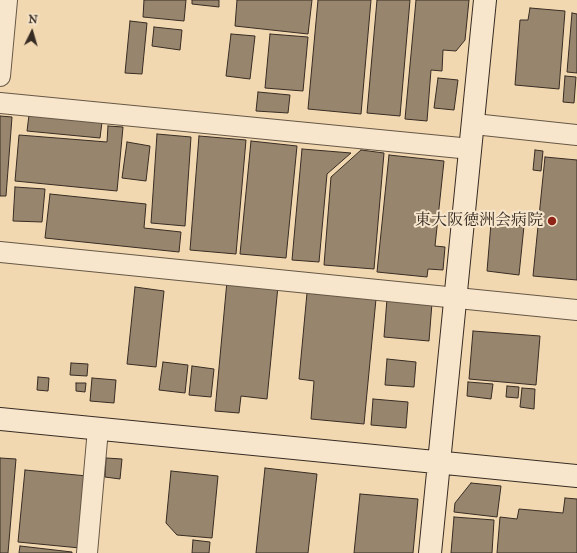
<!DOCTYPE html>
<html>
<head>
<meta charset="utf-8">
<style>
	body { margin:0 }
	#map { position:relative; width:577px; height:553px; overflow:hidden; background:#f2d8b1; font-family:"IM FELL Great Primer",serif }
	canvas { display:block }
	.north { position:absolute; left:12px; top:12px; width:40px; height:40px; -webkit-text-stroke:3px #f7e6cc; paint-order:stroke; rotate:5deg; font-size:11px; font-weight:700; line-height:16px; text-align:center; color:#372c23 }
	.north::after { content:''; display:block; margin:auto; width:14px; height:18px; background:#372c23; clip-path:polygon(50% 0,100% 100%,50% 72%,0 100%) }
</style>
</head>
<body>
<div id="map">
<canvas width="577" height="553"></canvas>
<div class="north">N</div>
</div>
<script>
const c = document.querySelector('canvas').getContext('2d');
c.lineJoin = 'round';
function fillPath(path, color) { c.fillStyle = color; c.fill(path, 'evenodd'); }
const poly = rows => new Path2D(rows.map(r => 'M' + r).join(''));
function stroke(path, color, width, dash) { c.strokeStyle = color; c.lineWidth = width; c.lineCap = dash ? 'butt' : 'round'; c.setLineDash(dash || []); c.stroke(path); }
function drawText(font, color, halo, rows, align = 'center') {
  c.font = font + ' "IM FELL Great Primer","Noto Serif JP",serif'; c.lineWidth = 4; c.setLineDash([]); c.textBaseline = 'middle'; c.strokeStyle = halo; c.fillStyle = color; for (const [text, x, y, turn = 0] of rows) {
    c.save(); c.translate(x, y); c.rotate((+turn || 0) * Math.PI / 180); c.textAlign = isNaN(turn) ? turn : align; if (halo) c.strokeText(text, 0, 0); c.fillText(text, 0, 0); c.restore();
  }
}
const building = poly([
	[144,0,186,0,184,21,143,17,144,0],
	[192,0,219,0,219,7,192,4,192,0],
	[237,0,312,0,308,34,235,26,237,0],
	[318,0,371,0,361,114,308,109,318,0],
	[377,0,410,0,400,116,367,113,377,0],
	[416,0,469,0,465,40,456,51,443,50,442,71,431,70,427,121,405,119,416,0],
	[530,8,565,11,559,89,515,85,520,20,528,20,530,8],
	[572,13,577,14,577,73,567,72,572,13],
	[130,21,147,23,142,74,125,73,130,21],
	[154,27,182,30,180,50,152,46,154,27],
	[231,34,255,36,250,79,226,76,231,34],
	[270,34,308,37,303,91,265,88,270,34],
	[565,76,576,77,574,103,563,102,565,76],
	[438,78,458,80,454,110,434,108,438,78],
	[258,92,290,95,288,113,256,111,258,92],
	[29,115,102,122,100,138,27,131,29,115],
	[0,116,12,117,6,196,0,196,0,116],
	[108,126,123,127,117,191,15,181,19,135,107,142,108,126],
	[157,134,191,137,185,226,151,223,157,134],
	[199,136,246,140,236,254,190,250,199,136],
	[251,141,297,146,286,258,240,254,251,141],
	[127,142,150,146,146,181,122,178,127,142],
	[302,149,351,153,327,174,319,262,292,260,302,149],
	[361,150,384,153,374,269,324,265,331,177,361,150],
	[535,150,543,151,541,171,533,170,535,150],
	[389,155,444,161,435,246,445,247,443,270,428,269,427,277,377,272,389,155],
	[545,157,577,160,577,280,533,276,545,157],
	[15,187,45,189,42,222,13,221,15,187],
	[50,194,146,204,144,228,181,232,179,252,45,238,50,194],
	[491,223,524,226,519,275,487,271,491,223],
	[227,281,278,286,267,399,241,396,239,413,215,411,227,281],
	[135,287,164,291,156,367,127,364,135,287],
	[307,293,376,299,364,424,311,419,314,381,299,379,307,293],
	[387,299,432,303,429,341,384,337,387,299],
	[473,331,540,336,536,385,469,379,473,331],
	[387,359,416,362,414,387,385,385,387,359],
	[163,362,188,365,185,393,159,390,163,362],
	[71,363,88,364,87,376,70,375,71,363],
	[192,366,214,369,211,397,189,395,192,366],
	[38,377,49,378,48,391,37,390,38,377],
	[92,378,116,380,114,403,90,401,92,378],
	[468,382,493,384,491,399,467,396,468,382],
	[76,383,86,383,85,392,76,391,76,383],
	[507,386,519,387,518,398,506,397,507,386],
	[522,388,535,389,534,409,520,407,522,388],
	[373,399,408,402,406,428,371,425,373,399],
	[0,458,16,459,8,553,0,553,0,458],
	[106,458,122,459,120,479,105,477,106,458],
	[265,468,317,474,308,553,256,553,265,468],
	[25,470,87,476,80,548,18,542,25,470],
	[171,471,218,476,212,538,177,535,166,523,171,471],
	[471,483,501,486,497,517,454,512,455,503,471,483],
	[360,494,418,499,413,553,354,553,360,494],
	[565,498,577,499,577,553,497,553,500,517,517,519,519,509,563,513,565,498],
	[454,517,494,520,492,553,451,553,454,517],
	[193,540,210,542,209,553,192,553,193,540],
	[20,546,72,552,72,553,19,553,20,546]
]);
const street = poly([
	[0,76,7,0],
	[0,103,471,149],
	[474,124,577,135],
	[0,252,577,310],
	[87,553,98,429]
]);
const secondary = poly([
	[0,419,577,476],
	[430,553,485,0]
]);
const markers = [
	[552,221,5,"#8f2418"]
];
const poiNames = [
	["東大阪徳洲会病院",543,221]
];
fillPath(building, '#98856d');
stroke(building, '#372c23', 1);
stroke(street, '#665746', 22);
stroke(secondary, '#372c23', 24);
stroke(street, '#f7e6cc', 20);
stroke(secondary, '#f7e6cc', 22);
for (const [x, y, r, color] of markers) { const dot = new Path2D(); dot.arc(x, y, r, 0, 2 * Math.PI); c.fillStyle = color; c.fill(dot); stroke(dot, '#f7e6cc', 1.5); }
drawText('16px', '#372c23', '#f7e6cc', poiNames, 'right');
</script>
</body>
</html>
